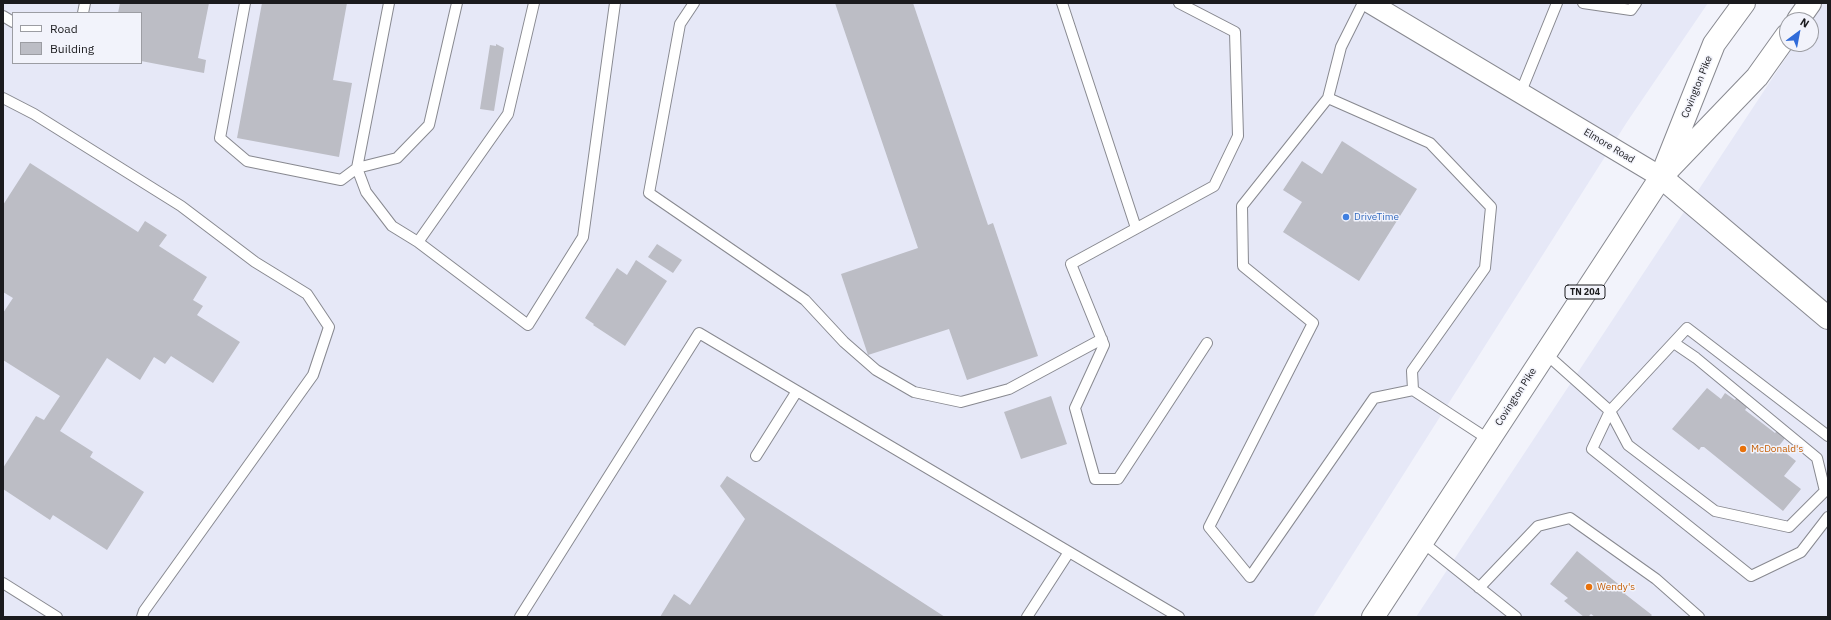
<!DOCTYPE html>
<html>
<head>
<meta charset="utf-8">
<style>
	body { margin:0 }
	#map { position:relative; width:1831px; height:620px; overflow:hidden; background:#f2f3fb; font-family:"IBM Plex Sans",sans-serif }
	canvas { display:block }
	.frame { position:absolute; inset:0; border:4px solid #1b1b1e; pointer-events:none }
	.legend { position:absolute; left:12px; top:12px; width:130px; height:52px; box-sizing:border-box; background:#f2f3fb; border:1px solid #9c9da3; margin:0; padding:5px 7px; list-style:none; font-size:12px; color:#1b1b1e }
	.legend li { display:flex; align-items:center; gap:8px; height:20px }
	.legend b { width:20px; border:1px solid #9c9da3 }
	.north { position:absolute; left:1779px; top:12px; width:40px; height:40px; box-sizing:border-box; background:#f2f3fb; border:1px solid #9c9da3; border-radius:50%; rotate:32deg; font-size:11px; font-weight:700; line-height:16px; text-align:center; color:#1b1b1e }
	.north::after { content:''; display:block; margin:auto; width:14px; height:18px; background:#306bd9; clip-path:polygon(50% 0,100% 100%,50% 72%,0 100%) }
</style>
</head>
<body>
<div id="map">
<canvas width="1831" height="620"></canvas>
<div class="frame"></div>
<ul class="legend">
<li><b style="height:5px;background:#fff"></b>Road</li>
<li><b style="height:11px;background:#bcbdc5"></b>Building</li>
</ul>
<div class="north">N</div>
</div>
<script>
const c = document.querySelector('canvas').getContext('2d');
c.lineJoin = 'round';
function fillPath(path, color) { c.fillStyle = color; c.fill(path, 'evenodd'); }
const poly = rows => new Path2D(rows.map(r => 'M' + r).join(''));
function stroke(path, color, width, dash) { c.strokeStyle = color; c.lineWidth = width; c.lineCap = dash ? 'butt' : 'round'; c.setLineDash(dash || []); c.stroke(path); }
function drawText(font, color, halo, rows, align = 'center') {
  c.font = font + ' "IBM Plex Sans",sans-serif'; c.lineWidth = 3; c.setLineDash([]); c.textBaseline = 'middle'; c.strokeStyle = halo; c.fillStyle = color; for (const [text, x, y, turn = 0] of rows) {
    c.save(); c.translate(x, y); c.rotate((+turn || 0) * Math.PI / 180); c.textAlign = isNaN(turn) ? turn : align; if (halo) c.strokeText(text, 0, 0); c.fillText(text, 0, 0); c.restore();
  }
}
const built = poly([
	[3,3,1708,3,1627,122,1313,617,3,617],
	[13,13,141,13,141,63,13,63],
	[1822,3,1828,3,1828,617,1416,617,1795,44,1811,44,1811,20]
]);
const building = poly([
	[120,3,209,3,198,58,206,60,204,73,141,61,141,13,118,13],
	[262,3,347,3,333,80,352,83,339,157,237,138],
	[835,3,913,3,988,225,993,223,1038,356,967,380,949,329,868,355,841,274,918,248],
	[496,44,504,48,494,111,480,109,490,45,496,46],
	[1342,141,1417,189,1359,281,1283,232,1302,202,1283,190,1302,161,1322,174],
	[30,163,138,232,145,221,167,235,159,246,207,277,193,300,203,306,197,315,240,342,213,383,171,356,165,364,154,357,140,380,107,358,60,431,93,452,90,457,144,492,107,550,53,515,50,520,3,489,3,468,36,416,44,420,60,396,3,360,3,313,13,298,3,292,3,205],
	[657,244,682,260,673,273,648,257],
	[636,260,667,281,625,346,593,325,594,324,585,318,617,268,627,275],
	[1707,388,1721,399,1725,393,1735,400,1737,397,1748,406,1745,410,1775,433,1778,430,1786,437,1778,447,1796,461,1784,476,1801,489,1783,511,1704,447,1701,447,1699,450,1672,429],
	[1051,396,1067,444,1021,459,1004,412],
	[727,476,945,617,660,617,674,594,690,605,745,519,720,486],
	[1577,551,1627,591,1625,594,1652,615,1650,617,1595,617,1591,614,1588,617,1584,617,1564,601,1568,598,1550,584]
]);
const lane = poly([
	[245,3,220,138,247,161,341,180,357,168,397,158,429,125,457,3],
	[389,3,357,168,366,192,392,226,418,242],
	[534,3,508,114,418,242,528,325,583,237,615,3],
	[694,3,680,24,649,193,805,300,844,342,876,370,914,392,961,402,1009,389,1102,339],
	[1062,3,1136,228],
	[1179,3,1235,32,1238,136,1214,186,1071,264,1104,345,1075,408,1095,479,1118,479,1207,343],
	[1363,3,1341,47,1328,98,1430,143,1491,207,1485,268,1412,371,1413,390,1488,439],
	[1583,3,1631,10,1636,3],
	[83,13,85,3],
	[3,16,13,22],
	[1520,94,1557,3],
	[3,98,34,114,181,206,255,262,307,294,329,327,313,375,144,611,142,617],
	[1328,98,1242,206,1243,266,1313,323,1209,527,1250,577,1374,398,1413,390],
	[1545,353,1610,411,1687,328,1828,436],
	[1610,411,1628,445,1715,511,1789,527,1825,491,1817,458,1696,358,1674,343],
	[1610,411,1592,449,1751,576,1801,552,1828,517],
	[756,456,797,391],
	[1421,541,1516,617],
	[3,583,57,617],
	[1479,588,1538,526,1570,518,1656,579,1699,617],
	[520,617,699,333,1179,617],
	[1027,617,1069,552]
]);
const street = poly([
	[1370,3,1661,177]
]);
const secondary = poly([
	[1661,177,1828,318]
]);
const primary = poly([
	[1798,20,1810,3],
	[1665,167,1714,44,1744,3],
	[1373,617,1661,177,1757,77,1787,35]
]);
const markers = [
	[1346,217,4,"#3f7fe0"],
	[1743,449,4,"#e8710a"],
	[1589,587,4,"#e8710a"]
];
const shields = [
	[1585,292,40]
];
const shieldNames = [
	["TN 204",1585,292]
];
const streetNames = [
	["Covington Pike",1697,87,-68],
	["Elmore Road",1609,146,31],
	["Covington Pike",1516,397,-57]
];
const shopNames = [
	["DriveTime",1354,217]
];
const foodNames = [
	["McDonald's",1751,449],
	["Wendy's",1597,587]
];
fillPath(built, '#e6e8f7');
fillPath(building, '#bcbdc5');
stroke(lane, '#888990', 12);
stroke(street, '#888990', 22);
stroke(secondary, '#888990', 24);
stroke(primary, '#888990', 24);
stroke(lane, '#fff', 10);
stroke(street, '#fff', 20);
stroke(secondary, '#fff', 22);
stroke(primary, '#fff', 22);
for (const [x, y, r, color] of markers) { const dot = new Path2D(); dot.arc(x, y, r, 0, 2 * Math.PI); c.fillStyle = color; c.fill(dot); stroke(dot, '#f2f3fb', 1.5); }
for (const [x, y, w] of shields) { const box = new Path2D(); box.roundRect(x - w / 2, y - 7, w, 14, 3); c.fillStyle = '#f2f3fb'; c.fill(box); stroke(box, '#1b1b1e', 1); }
drawText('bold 9px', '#1b1b1e', null, shieldNames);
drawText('10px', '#1b1b1e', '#f2f3fb', streetNames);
drawText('10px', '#366cbe', '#f2f3fb', shopNames, 'left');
drawText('10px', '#c56008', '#f2f3fb', foodNames, 'left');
</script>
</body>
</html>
